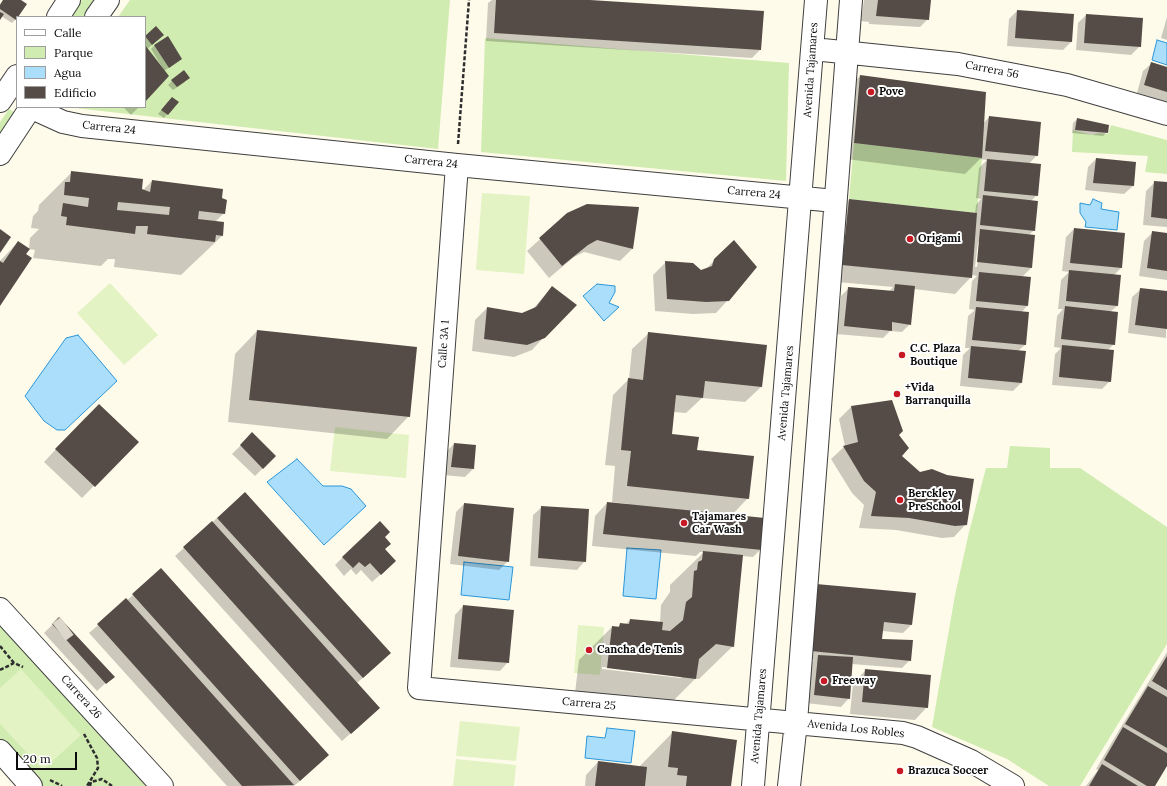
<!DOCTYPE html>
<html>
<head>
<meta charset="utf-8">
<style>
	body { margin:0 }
	#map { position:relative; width:1167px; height:786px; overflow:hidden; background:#fffbeb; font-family:Lora,serif }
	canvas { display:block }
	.legend { position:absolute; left:16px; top:16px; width:130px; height:92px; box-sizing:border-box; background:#fff; border:1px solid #9e9e9e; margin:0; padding:5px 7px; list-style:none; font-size:12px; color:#0c0c0c }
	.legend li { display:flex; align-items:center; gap:8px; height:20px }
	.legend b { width:20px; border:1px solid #9e9e9e }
	.scale { position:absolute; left:16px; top:752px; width:61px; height:18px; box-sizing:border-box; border:2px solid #0c0c0c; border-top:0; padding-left:5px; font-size:12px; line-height:14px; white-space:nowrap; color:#0c0c0c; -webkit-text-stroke:3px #fff; paint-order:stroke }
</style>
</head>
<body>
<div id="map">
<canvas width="1167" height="786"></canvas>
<ul class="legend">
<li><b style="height:5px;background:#fff"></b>Calle</li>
<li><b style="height:11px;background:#d1ecb1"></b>Parque</li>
<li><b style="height:11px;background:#aadefb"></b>Agua</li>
<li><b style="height:11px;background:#554c47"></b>Edificio</li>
</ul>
<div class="scale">20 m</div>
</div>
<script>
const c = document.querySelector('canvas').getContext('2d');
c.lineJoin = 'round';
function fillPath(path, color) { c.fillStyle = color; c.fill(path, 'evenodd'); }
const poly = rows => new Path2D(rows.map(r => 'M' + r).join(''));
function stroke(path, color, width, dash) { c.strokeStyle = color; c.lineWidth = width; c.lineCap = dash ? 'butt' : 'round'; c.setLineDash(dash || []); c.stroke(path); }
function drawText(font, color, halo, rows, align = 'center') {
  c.font = font + ' Lora,serif'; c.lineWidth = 4; c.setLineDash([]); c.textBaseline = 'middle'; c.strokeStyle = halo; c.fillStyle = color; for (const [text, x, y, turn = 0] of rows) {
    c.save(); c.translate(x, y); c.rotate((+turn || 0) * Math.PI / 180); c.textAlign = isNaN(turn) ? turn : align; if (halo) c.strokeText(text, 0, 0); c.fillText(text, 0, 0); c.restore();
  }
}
const green = poly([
	[82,0,98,0,85,17,70,17],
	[130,0,450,0,438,149,66,107,145,107,145,17,118,17],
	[485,38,789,63,786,181,481,152],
	[9,109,17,114,0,140,0,122],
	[1111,125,1167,140,1167,174,1145,172,1148,156,1072,152,1073,130,1092,135,1098,133,1108,134],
	[854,143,982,158,977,213,849,199],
	[1010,446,1050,448,1050,468,1080,468,1167,527,1167,644,1080,786,1049,786,1007,759,932,727,955,595,969,532,986,468,1007,468],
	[0,612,158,786,35,786,0,747]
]);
const pitch = poly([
	[482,193,530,196,524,274,476,270],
	[110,283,158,335,124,365,77,313],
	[335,427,409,435,406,478,330,471],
	[578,625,604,627,600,675,574,673],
	[21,669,81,735,43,770,0,724,0,688],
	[460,721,520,727,516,761,456,756],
	[456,759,516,765,514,786,453,786]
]);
const water = poly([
	[1157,40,1167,43,1167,65,1152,60,1157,40],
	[1093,199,1102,203,1101,209,1119,212,1117,230,1085,227,1086,222,1080,213,1080,203,1090,205,1093,199],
	[597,284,615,286,615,292,609,303,619,307,604,321,583,296,597,284],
	[78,335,117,381,65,430,57,430,44,421,25,396,66,338,78,335],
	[297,459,323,486,342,486,351,489,366,506,324,545,267,482,297,459],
	[627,548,661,550,656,599,623,596,627,548],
	[464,562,513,567,509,600,461,595,464,562],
	[607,728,635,731,631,763,585,758,587,736,605,738,607,728]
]);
const shadow = poly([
	[3,0,19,0,16,19,12,23,1,16,0,19,0,4],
	[492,0,574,0,763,12,760,50,752,58,486,41,488,3],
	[864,0,930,0,928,19,920,27,869,24,869,22,861,21],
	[1017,11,1071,42,1063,50,1007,46,1009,19],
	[1086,15,1140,46,1131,55,1076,50,1078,23],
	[1167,17,1167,40,1161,38],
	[156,28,159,39,147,49,161,68,162,67,151,49,155,45,181,59,164,71,145,100,145,37],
	[1152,63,1167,68,1167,102,1137,93,1143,71],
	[860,76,983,124,989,117,1037,155,1029,164,1037,195,1031,201,1034,230,1029,235,1031,268,1022,277,1027,306,1021,313,1025,345,1018,351,1024,352,1021,383,1013,391,960,386,963,355,970,348,965,348,968,316,975,310,969,309,972,281,977,276,972,275,971,277,955,294,914,289,910,324,902,332,890,331,883,338,836,334,841,296,849,288,889,292,893,287,826,281,833,216,849,200,975,214,976,205,981,199,976,198,979,168,987,160,980,159,965,174,838,158,844,92],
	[978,242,980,242,977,267,975,267],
	[172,81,185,82,173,90,168,85],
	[168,102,177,102,164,118,158,114],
	[123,107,139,107,131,115],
	[1077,119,1107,132,1103,136,1072,133,1073,123],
	[1096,159,1135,162,1133,186,1124,194,1085,190,1088,167],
	[72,172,143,190,152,181,221,199,224,213,215,222,222,236,181,275,114,267,115,259,108,259,101,266,33,258,35,250,29,249,0,304,0,261,18,242,29,249,30,238,39,229,31,228,33,216,38,211,39,205],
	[1155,182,1167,183,1167,227,1143,225,1146,191],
	[568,214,632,249,620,261,584,252,574,257,549,278,527,251],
	[1074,229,1124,234,1121,268,1113,276,1117,306,1110,312,1114,344,1108,350,1110,381,1102,389,1052,385,1055,354,1061,348,1054,347,1057,316,1063,309,1058,309,1061,280,1069,272,1062,271,1066,237],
	[1152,233,1167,234,1167,280,1139,276,1144,241],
	[734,241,728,300,716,313,693,314,655,311,653,275,666,262,701,271,706,269],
	[552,287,544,337,532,350,514,357,472,351,475,320,487,308,522,314,532,310],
	[1141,289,1167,292,1166,338,1128,333,1132,297],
	[257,331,409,416,387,439,228,422,235,354],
	[649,333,762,386,745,402,702,398,686,413,673,412,671,435,696,451,748,498,731,516,761,549,753,557,742,556,733,646,699,679,695,679,662,712,574,701,579,660,612,627,625,625,630,620,660,623,661,605,670,592,670,585,704,552,700,552,696,556,592,546,595,516,607,503,628,505,628,504,612,502,615,466,605,465,613,395,629,379,632,349],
	[602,667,682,676,681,678,602,669],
	[891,401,900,456,966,524,954,537,942,538,896,530,859,528,864,505,852,493,831,459,845,446,839,419,851,407],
	[86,417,137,442,82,498,44,462],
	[252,434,275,456,255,476,232,454],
	[454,444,473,469,465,477,443,475,446,452],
	[464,504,508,561,499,570,450,564,456,512],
	[542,507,585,561,577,570,530,566,533,515],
	[217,518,382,661,357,683,370,716,342,741,175,556],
	[384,537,387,569,372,582,361,570,356,575,351,569,344,576,335,565,343,557],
	[816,585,911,625,903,633,882,631,880,640,910,660,902,668,852,664,849,698,841,707,806,703,810,664,814,660,803,659],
	[133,595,320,763,294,786,227,786,89,633],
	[463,606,508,662,500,671,450,667,455,615],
	[59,618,113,676,97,691,44,633],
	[1167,652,1167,764,1154,786,1086,786,1098,770,1096,769,1118,732],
	[865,671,927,707,915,720,850,714,853,683],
	[673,732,730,786,585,786,586,775,598,762,639,767]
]);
const building = poly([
	[3,0,21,0,27,4,16,20,0,9,0,5],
	[496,0,590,0,764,11,761,50,494,33],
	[878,0,931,0,929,20,876,16],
	[1017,10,1074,14,1072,42,1015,38],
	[0,12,4,14,0,20],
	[1086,14,1143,18,1141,47,1084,43],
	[156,26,164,35,152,45,145,36],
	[168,36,182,59,169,68,154,45],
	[145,45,169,76,145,102],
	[1151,62,1167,67,1167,92,1144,85],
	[184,70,190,78,177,87,171,80],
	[860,75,986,92,982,158,854,143],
	[172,97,179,102,168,115,161,110],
	[989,116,1041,122,1038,156,985,151],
	[1077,118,1109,125,1108,133,1075,130],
	[1096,158,1136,162,1134,186,1093,183],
	[987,159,1041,164,1038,196,984,191],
	[71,171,143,179,142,189,150,192,152,180,223,189,222,198,227,200,225,214,199,211,198,219,224,222,223,236,216,235,215,242,147,234,148,226,136,226,135,234,66,225,67,217,61,216,63,203,88,207,89,198,64,195,65,182,70,182],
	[118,202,170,207,169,215,117,210],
	[1154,181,1167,182,1167,219,1151,217],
	[983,195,1038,201,1035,231,980,225],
	[849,199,977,213,972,278,842,265],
	[587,204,639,207,633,249,597,240,588,245,562,266,539,238,567,213],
	[1074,228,1125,233,1122,268,1070,263],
	[0,229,11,237,0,253],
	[980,229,1035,235,1032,268,977,262],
	[1152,231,1167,233,1167,271,1147,268],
	[734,240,757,267,729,301,706,302,667,299,665,261,693,263,701,270,712,266,714,259],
	[18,241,30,249,26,254,32,258,0,306,0,261,3,263],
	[1069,270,1121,275,1118,306,1066,301],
	[979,272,1031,277,1028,306,976,301],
	[895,284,915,286,911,325,892,322,892,331,844,326,848,287,894,291],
	[552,286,577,305,545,338,527,345,484,339,487,307,522,313,536,307],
	[1140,288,1167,291,1167,329,1135,325],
	[1065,306,1118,312,1115,345,1061,339],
	[976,307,1029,312,1026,345,972,340],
	[257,330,417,347,410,417,249,400],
	[648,332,767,345,762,387,705,381,703,398,676,395,672,434,699,437,697,450,754,456,749,499,627,486,631,451,621,450,628,378,643,380],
	[1062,345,1114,350,1111,382,1059,377],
	[971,346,1026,351,1022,383,968,378],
	[892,400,903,431,899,435,909,448,902,456,920,472,932,469,947,475,974,479,967,525,955,526,909,518,871,516,876,492,864,481,843,446,858,442,851,406],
	[99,404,139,442,95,487,55,449],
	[252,432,276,456,263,469,240,445],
	[454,443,476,445,474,469,451,467],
	[245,492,391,653,363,678,217,518],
	[607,502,765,518,762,550,603,534],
	[464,503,514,508,509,562,458,556],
	[541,506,589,509,586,562,538,558],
	[212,521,380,708,351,734,183,547],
	[380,521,390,532,385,537,391,544,385,549,396,561,381,575,370,563,365,567,359,562,353,568,342,557],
	[703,551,743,555,734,647,716,644,699,659,696,679,607,668,612,626,619,627,620,623,629,624,630,619,663,622,662,630,670,631,683,620,686,602,692,597,694,571,697,570,698,562,702,560],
	[161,568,329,755,300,781,132,594],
	[816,584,916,593,912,625,884,622,882,639,913,640,911,661,811,651],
	[126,598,294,785,242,786,97,624],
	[463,605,514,610,509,663,458,659],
	[59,617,115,677,106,684,52,624],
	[818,655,853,657,850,699,814,695],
	[1167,656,1167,690,1152,681],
	[865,669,931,675,928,708,862,702],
	[1148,686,1167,697,1167,748,1125,724],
	[1123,727,1167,753,1167,766,1155,786,1147,786,1104,760],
	[672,731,737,740,731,786,686,786,687,776,677,775,678,768,668,767],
	[598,761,647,767,645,786,595,786],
	[1102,764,1138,786,1089,786]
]);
const minorTunnel = poly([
	[59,632,67,626]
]);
const path = poly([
	[458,144,469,0],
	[0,646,14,663],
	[0,670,14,663,23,667],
	[84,734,97,758,98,768,87,786],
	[50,780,62,786],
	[90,786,91,782,102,779,112,786]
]);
const minor = poly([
	[58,17,69,0],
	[96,17,108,0],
	[813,49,958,64,1067,85,1167,114],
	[0,101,17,76],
	[30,107,63,122,82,126,457,165,835,201],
	[0,154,31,107],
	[457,165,419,688,903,733,917,737,971,761,1013,786],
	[0,609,162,786],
	[0,751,31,786],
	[753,786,816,0],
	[789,786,796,722,851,0]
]);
const markers = [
	[871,92,4,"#c71924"],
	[910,239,4,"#c71924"],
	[902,355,4,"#c71924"],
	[897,394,4,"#c71924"],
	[900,500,4,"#c71924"],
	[684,523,4,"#c71924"],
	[589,650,4,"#c71924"],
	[824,681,4,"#c71924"],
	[900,771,4,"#c71924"]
];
const streetNames = [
	["Avenida Tajamares",811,70,-86],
	["Carrera 56",992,70,11],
	["Carrera 24",109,128,6],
	["Carrera 24",431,162,6],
	["Carrera 24",754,193,5],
	["Calle 3A 1",444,344,-86],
	["Avenida Tajamares",786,393,-85],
	["Carrera 26",81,697,48],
	["Carrera 25",589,704,5],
	["Avenida Tajamares",759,716,-85],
	["Avenida Los Robles",856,729,6]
];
const poiNames = [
	["Pove",879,92],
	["Origami",918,239],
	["C.C. Plaza",910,349],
	["Boutique",910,362],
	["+Vida",905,388],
	["Barranquilla",905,401],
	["Berckley",908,494],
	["PreSchool",908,507],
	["Tajamares",692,517],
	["Car Wash",692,530],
	["Cancha de Tenis",597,650],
	["Freeway",832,681],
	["Brazuca Soccer",908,771]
];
fillPath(green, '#d1ecb1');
fillPath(pitch, '#e3f3c4');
fillPath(water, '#aadefb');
stroke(water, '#2b96d8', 1);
fillPath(shadow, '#0003');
fillPath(building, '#554c47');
stroke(minorTunnel, '#dbd7ca', 22, [22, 11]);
stroke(minor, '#3f3f3f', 24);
stroke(path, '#2e2e2e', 2.5, [4, 2]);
stroke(minor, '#fff', 22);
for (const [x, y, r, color] of markers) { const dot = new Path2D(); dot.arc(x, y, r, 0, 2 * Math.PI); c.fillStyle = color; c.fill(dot); stroke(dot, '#fff', 1.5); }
drawText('11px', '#0c0c0c', '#fff', streetNames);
drawText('bold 11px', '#0c0c0c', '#fff', poiNames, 'left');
</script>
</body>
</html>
